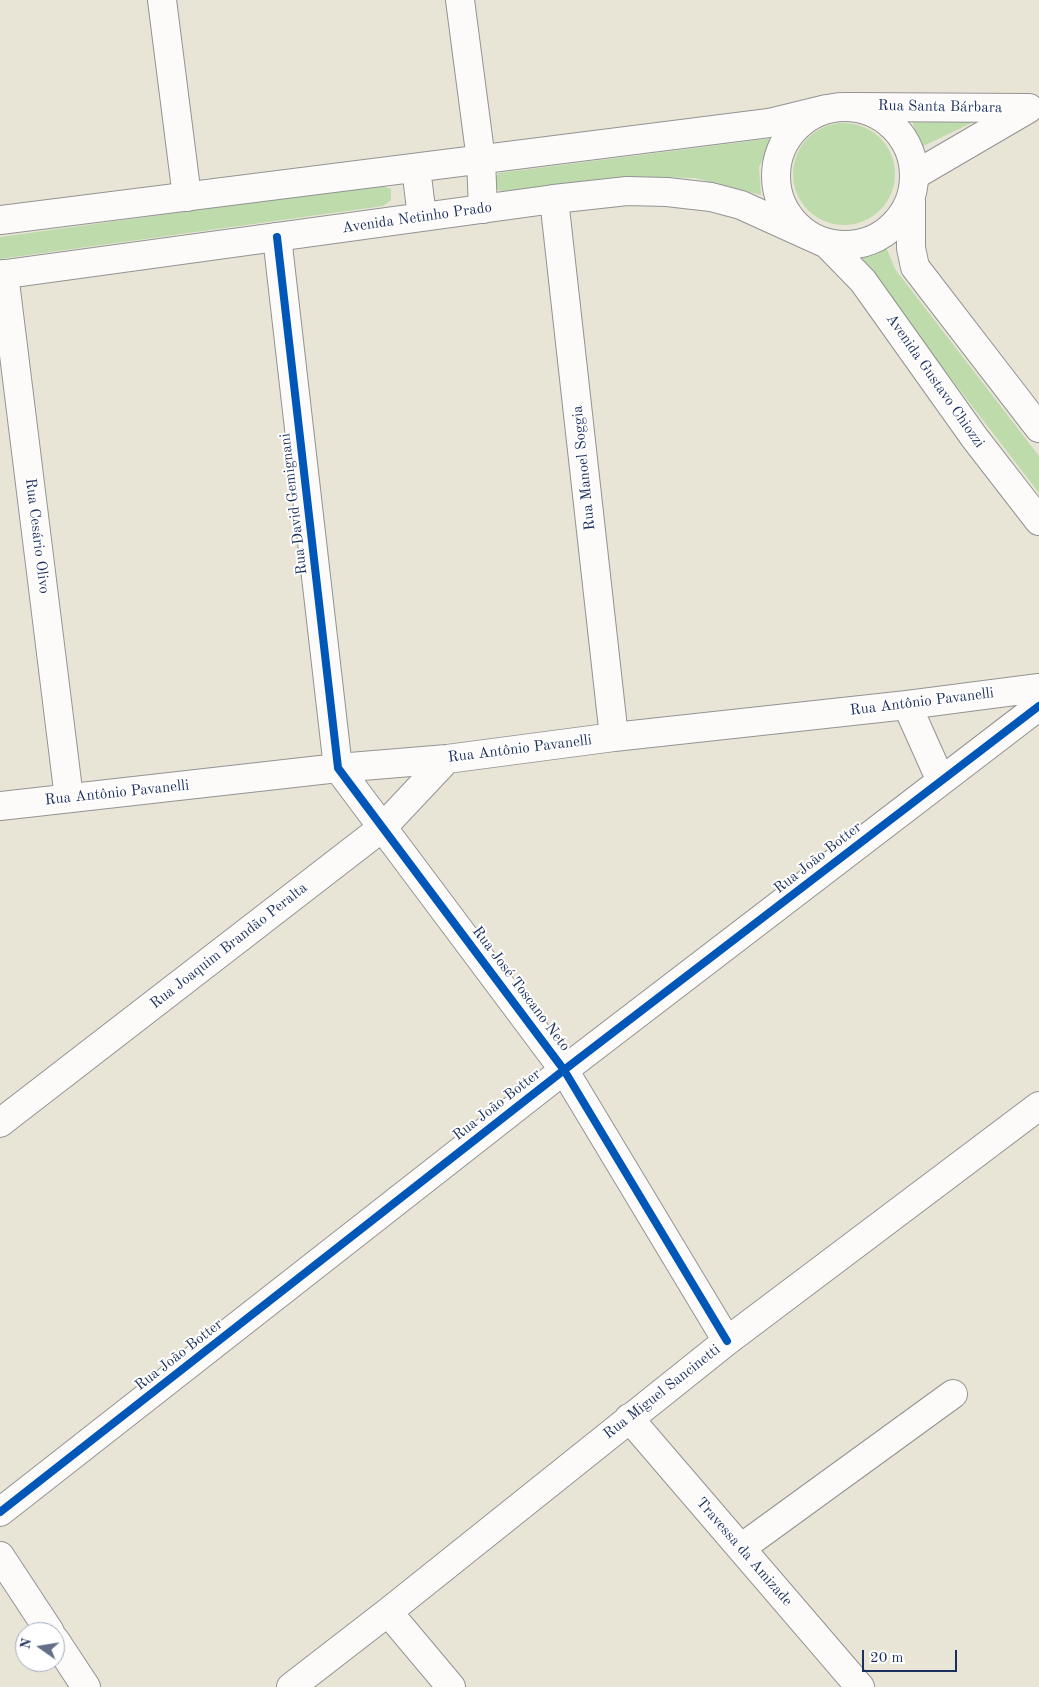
<!DOCTYPE html>
<html>
<head>
<meta charset="utf-8">
<style>
	body { margin:0 }
	#map { position:relative; width:1039px; height:1687px; overflow:hidden; background:#e8e4d6; font-family:"Old Standard TT",serif }
	canvas { display:block }
	.north { position:absolute; left:15px; top:1622px; width:50px; height:50px; box-sizing:border-box; background:#fff; border:1px solid #a4acbf; border-radius:50%; rotate:283deg; font-size:14px; font-weight:700; line-height:20px; text-align:center; color:#1b2f5e }
	.north::after { content:''; display:block; margin:auto; width:18px; height:22px; background:#636e88; clip-path:polygon(50% 0,100% 100%,50% 72%,0 100%) }
	.scale { position:absolute; left:862px; top:1650px; width:95px; height:22px; box-sizing:border-box; border:2px solid #1b2f5e; border-top:0; padding-left:6px; font-size:15px; line-height:18px; white-space:nowrap; color:#1b2f5e; -webkit-text-stroke:4px #fff; paint-order:stroke }
</style>
</head>
<body>
<div id="map">
<canvas width="1039" height="1687"></canvas>
<div class="north">N</div>
<div class="scale">20 m</div>
</div>
<script>
const c = document.querySelector('canvas').getContext('2d');
c.lineJoin = 'round';
function fillPath(path, color) { c.fillStyle = color; c.fill(path, 'evenodd'); }
const poly = rows => new Path2D(rows.map(r => 'M' + r).join(''));
function stroke(path, color, width, dash) { c.strokeStyle = color; c.lineWidth = width; c.lineCap = dash ? 'butt' : 'round'; c.setLineDash(dash || []); c.stroke(path); }
function drawText(font, color, halo, rows, align = 'center') {
  c.font = font + ' "Old Standard TT",serif'; c.lineWidth = 4; c.setLineDash([]); c.textBaseline = 'middle'; c.strokeStyle = halo; c.fillStyle = color; for (const [text, x, y, turn = 0] of rows) {
    c.save(); c.translate(x, y); c.rotate((+turn || 0) * Math.PI / 180); c.textAlign = isNaN(turn) ? turn : align; if (halo) c.strokeText(text, 0, 0); c.fillText(text, 0, 0); c.restore();
  }
}
const green = poly([
	[1001,109,921,147,912,121],
	'793 174a51 51 0 1 1 102 0a51 51 0 1 1-102 0Z',
	[774,138,759,167,761,195,695,178,655,177,502,191,494,189,493,180,499,173],
	[379,185,391,189,391,200,383,206,0,259,0,237],
	[886,247,895,269,1039,456,1039,493,859,259]
]);
const minor = poly([
	[162,0,187,197],
	[460,0,481,160],
	[851,107,1029,108],
	[915,175,1028,109],
	[554,199,614,737],
	[277,237,338,768,564,1070,727,1341],
	[4,274,69,798],
	[907,705,941,781],
	[0,806,338,768,447,759,614,737,907,705,1039,688],
	[0,1123,383,827,447,759],
	[629,1418,860,1687],
	[0,1512,564,1070,1039,706],
	[741,1548,953,1394],
	[0,1556,50,1632],
	[388,1612,451,1687],
	[55,1640,86,1687],
	[291,1687,388,1612,727,1341,1039,1106]
]);
const major = poly([
	'776 176a69 69 0 1 1 138 0a69 69 0 1 1-138 0Z',
	[481,160,483,209],
	[416,168,422,217],
	[911,201,911,248,915,267,1039,428],
	[0,220,769,123,826,109],
	[0,275,554,199,627,191,667,192,711,197,741,205,827,244,863,281,974,437,1039,521]
]);
const cycleway = poly([
	[277,237,338,768,564,1070,727,1341],
	[0,1512,564,1070,1039,706]
]);
const streetNames = [
	["Rua Santa Bárbara",940,107,1],
	["Avenida Netinho Prado",417,218,-8],
	["Avenida Gustavo Chiozzi",935,381,55],
	["Rua Manoel Soggia",584,468,-96],
	["Rua David Gemignani",294,504,-97],
	["Rua Cesário Olivo",37,536,83],
	["Rua Antônio Pavanelli",922,702,-7],
	["Rua Antônio Pavanelli",520,749,-7],
	["Rua Antônio Pavanelli",117,793,-6],
	["Rua João Botter",818,858,-38],
	["Rua Joaquim Brandão Peralta",229,946,-38],
	["Rua José Toscano Neto",521,989,53],
	["Rua João Botter",497,1105,-38],
	["Rua João Botter",179,1355,-38],
	["Rua Miguel Sancinetti",662,1392,-38],
	["Travessa da Amizade",744,1552,49]
];
fillPath(green, '#bedbab');
stroke(minor, '#929494', 30);
stroke(major, '#929494', 30);
stroke(minor, '#fcfbf9', 28);
stroke(major, '#fcfbf9', 28);
stroke(cycleway, '#0057b8', 8);
drawText('15px', '#1b2f5e', '#fff', streetNames);
</script>
</body>
</html>
